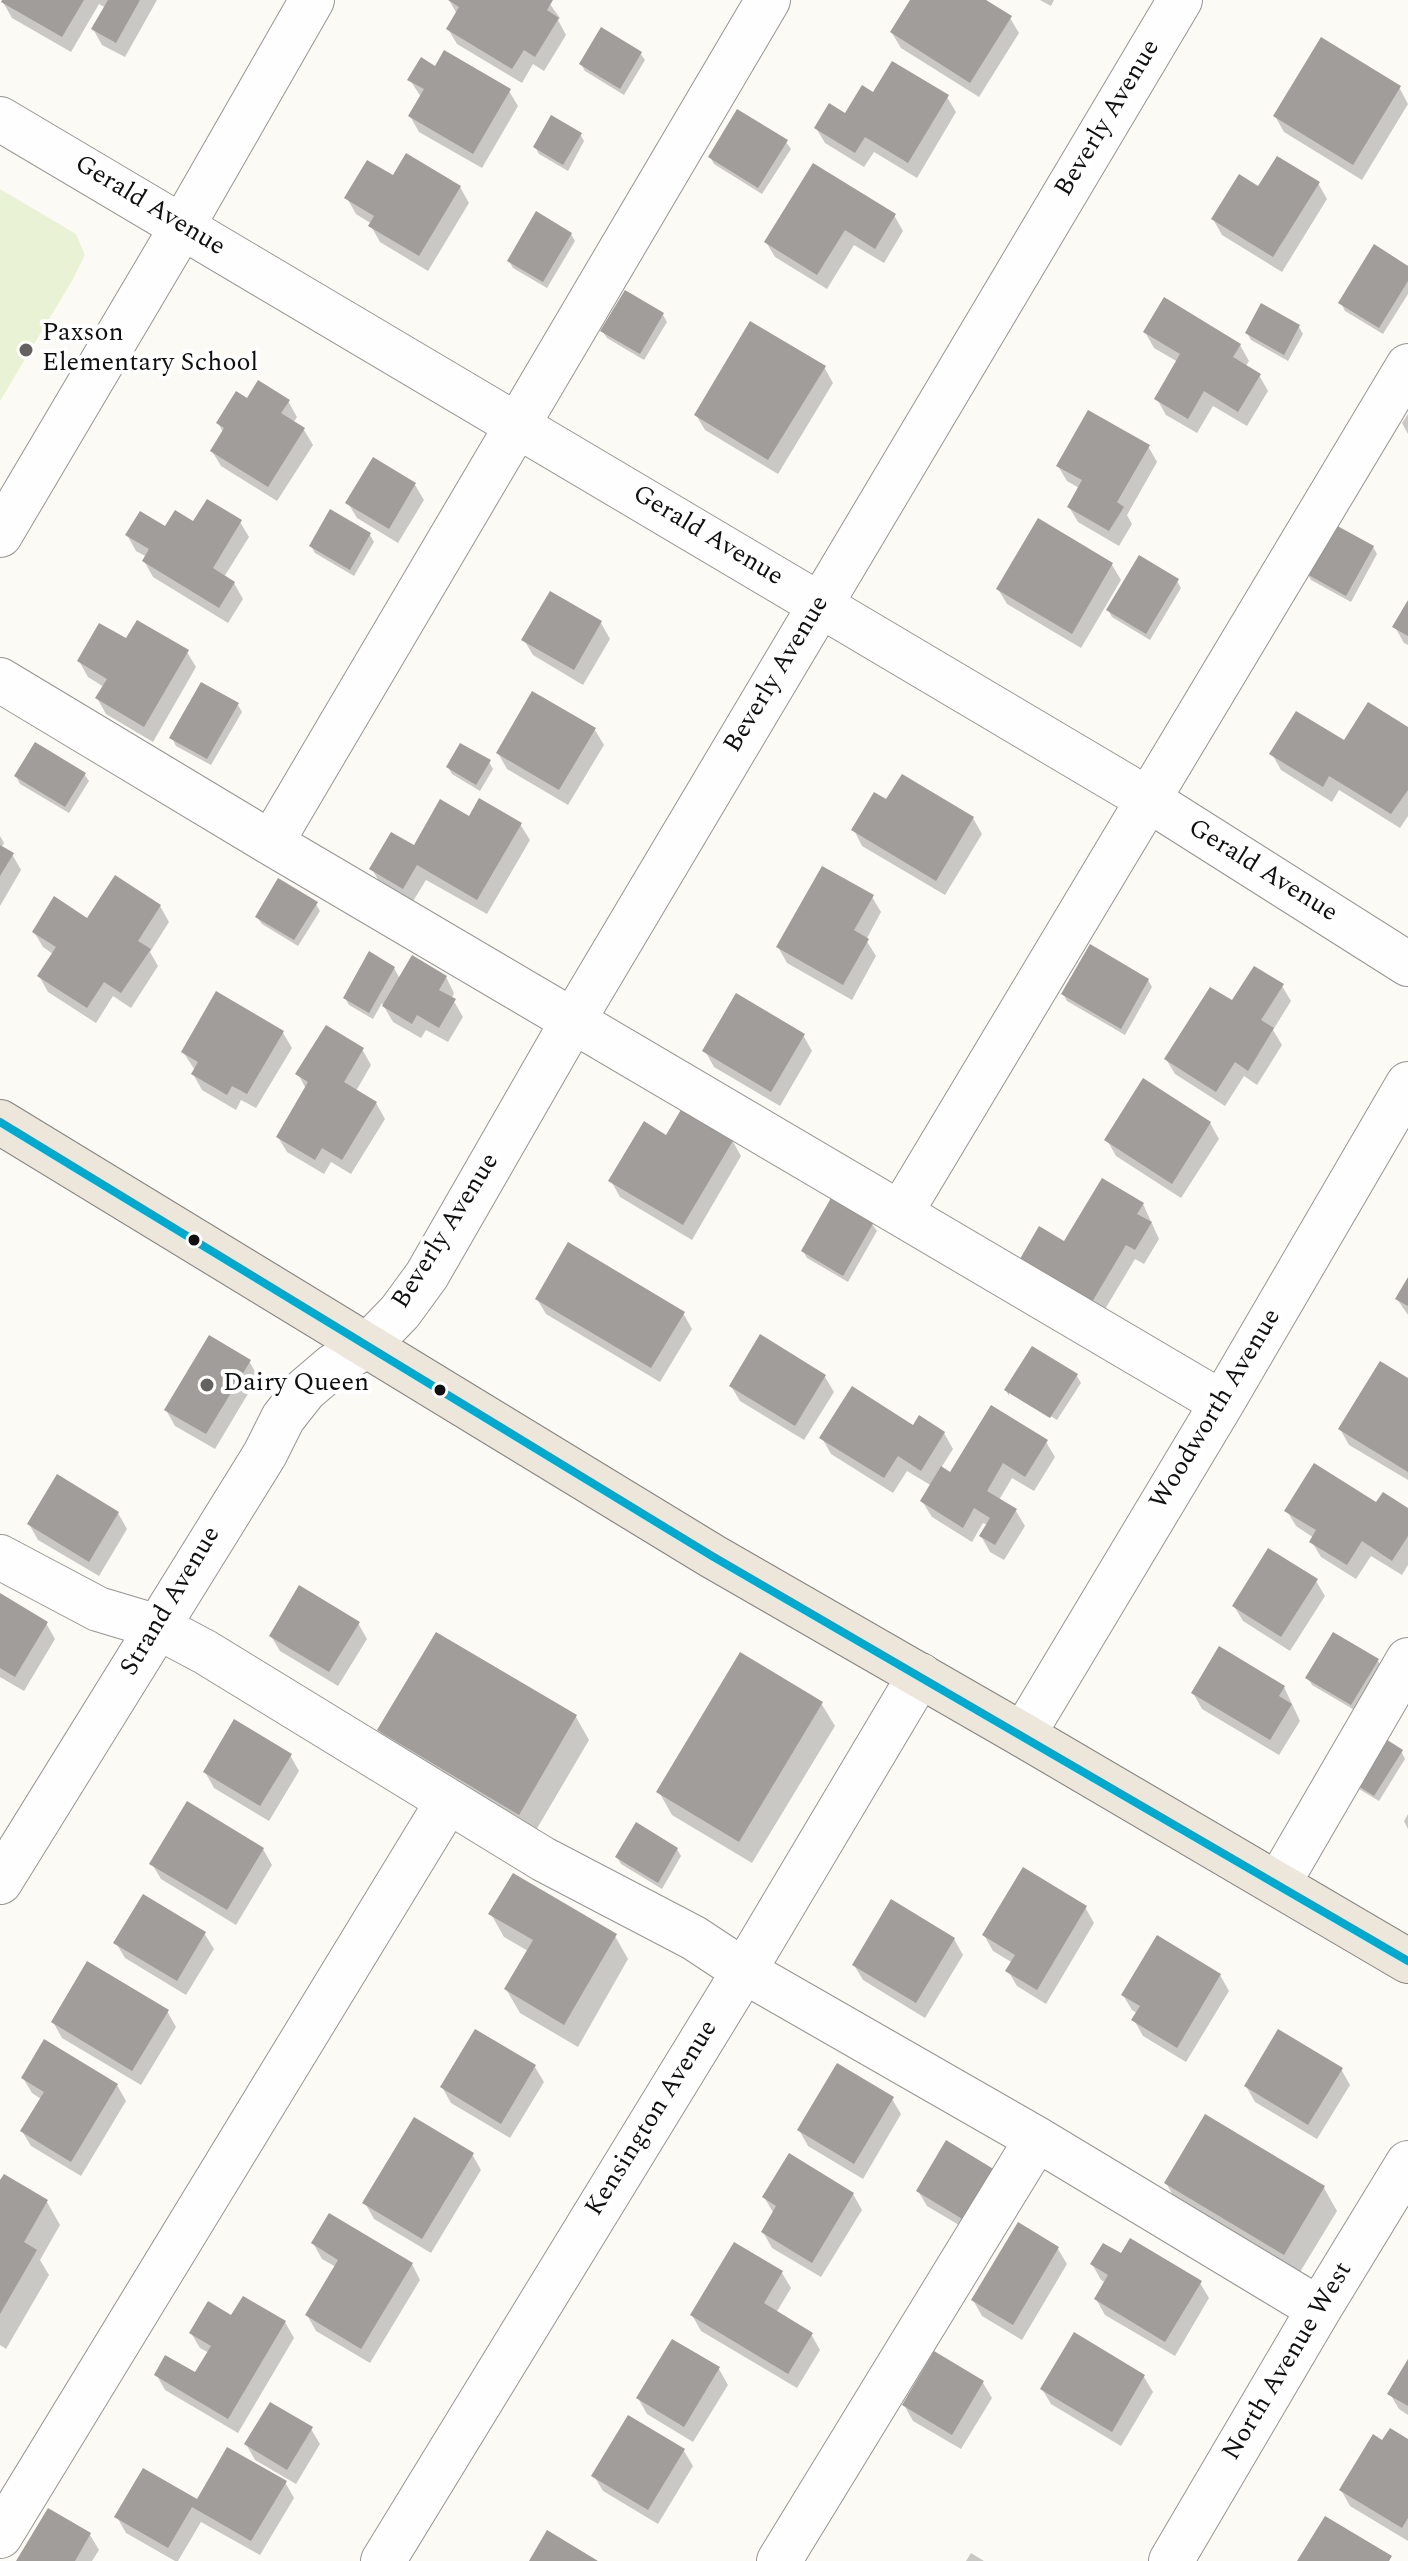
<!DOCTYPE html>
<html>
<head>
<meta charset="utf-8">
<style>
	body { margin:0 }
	canvas { display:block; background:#fcfaf5 }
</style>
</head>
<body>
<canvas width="1408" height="2561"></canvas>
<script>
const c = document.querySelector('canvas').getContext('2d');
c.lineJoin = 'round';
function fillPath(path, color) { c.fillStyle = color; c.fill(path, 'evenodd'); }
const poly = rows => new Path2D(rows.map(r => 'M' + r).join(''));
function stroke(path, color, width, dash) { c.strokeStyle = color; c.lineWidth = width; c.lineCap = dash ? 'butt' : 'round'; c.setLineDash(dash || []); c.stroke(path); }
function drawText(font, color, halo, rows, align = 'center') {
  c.font = font + ' Spectral,serif'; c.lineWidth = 8; c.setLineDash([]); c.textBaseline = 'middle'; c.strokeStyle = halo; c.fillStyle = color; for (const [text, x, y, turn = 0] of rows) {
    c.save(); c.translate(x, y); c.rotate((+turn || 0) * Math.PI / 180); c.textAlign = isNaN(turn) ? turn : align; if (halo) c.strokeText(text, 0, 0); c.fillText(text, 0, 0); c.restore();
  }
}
const green = poly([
	[0,189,76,234,85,255,73,279,0,401]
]);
const shadow = poly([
	[5,0,157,0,125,57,102,45,93,29,106,8,99,4,71,52,12,18,3,2],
	[449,0,547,0,560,18,558,20,566,35,544,71,533,64,522,83,457,44,448,29,457,14],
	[912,0,982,0,1010,18,1019,33,979,97,901,48,892,33],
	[1040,0,1054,0,1051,6],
	[640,53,645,60,624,95,585,71,581,64],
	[435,68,509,91,518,106,482,168,419,132,410,116,421,97,410,80],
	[1399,87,1408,104,1362,180,1284,132,1275,116],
	[874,95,947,97,956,112,917,178,874,152,864,167,825,143,816,128,846,115],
	[580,134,584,141,568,171,539,154,535,147],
	[786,142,791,149,762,194,714,164,710,157],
	[394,178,460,187,469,203,428,271,380,242,371,226,372,224,356,214,347,198],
	[1318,183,1327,199,1282,272,1222,235,1213,219,1259,189],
	[894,215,903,231,884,263,854,245,827,289,775,257,766,242],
	[571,234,575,241,547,288,513,268,509,261],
	[1408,268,1408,294,1383,334,1345,311,1341,303],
	[663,315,667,322,644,360,607,338,602,331],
	[1299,327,1303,334,1288,361,1251,340,1247,333],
	[1145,332,1240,345,1249,361,1245,367,1259,375,1268,391,1247,426,1213,406,1197,433,1166,415,1157,399,1178,362,1154,348],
	[824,367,833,383,778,474,705,430,696,415],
	[248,401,288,401,297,417,293,423,304,430,313,445,277,501,221,466,212,451,223,432,218,423],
	[1408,414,1408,434,1402,423],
	[1148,446,1157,462,1127,515,1132,524,1119,546,1078,522,1069,507,1079,488,1067,481,1058,466],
	[415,485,424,500,398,543,357,518,348,503],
	[240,522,249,537,224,577,234,583,243,599,228,623,153,577,144,561,147,557,136,551,127,535,193,524],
	[370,535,374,542,354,576,315,553,311,546],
	[1373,547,1377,554,1351,602,1311,580,1307,573],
	[1112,565,1121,580,1081,648,1007,604,998,589],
	[1177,581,1181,588,1150,640,1112,617,1108,610],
	[1408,604,1408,645,1404,643,1395,627],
	[601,623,610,639,583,685,533,655,524,640],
	[127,641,187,652,196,667,153,742,106,714,97,698,104,687,88,677,79,661],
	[238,705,242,712,211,765,176,746,172,738],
	[1408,729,1408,816,1400,828,1339,790,1332,802,1281,770,1272,754,1344,743],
	[595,730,604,745,568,805,507,769,498,753],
	[489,762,493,769,480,791,452,774,448,767],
	[84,774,89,781,69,813,20,784,16,776],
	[887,802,973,818,982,834,945,895,862,846,854,830],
	[470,818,520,824,530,840,487,914,426,880,412,903,381,885,372,869],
	[0,836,4,843,1,848,12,854,21,870,0,906],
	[872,897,881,912,866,940,876,956,852,1000,787,963,778,947],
	[316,904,320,911,298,946,262,924,257,917],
	[160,906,169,922,150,952,158,966,131,1008,113,996,96,1023,48,992,39,976,53,954,43,947,34,932],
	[394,968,400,979,446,977,454,993,452,998,463,1017,448,1042,426,1030,421,1038,393,1022,382,1003,373,1019,349,1005,345,998],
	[1148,980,1152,987,1125,1035,1067,1001,1063,994],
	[1282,986,1291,1001,1273,1030,1282,1045,1257,1085,1244,1076,1225,1106,1175,1074,1166,1059,1232,1003],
	[283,1033,292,1048,256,1108,241,1100,236,1110,202,1090,193,1074,195,1070,183,1052],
	[803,1035,812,1051,780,1106,714,1067,705,1051],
	[362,1049,371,1065,356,1091,376,1103,385,1119,351,1174,331,1162,324,1174,287,1152,278,1137,306,1089,298,1074],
	[1210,1123,1219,1139,1181,1198,1116,1156,1107,1140],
	[667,1137,732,1140,741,1156,692,1240,620,1197,611,1181],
	[1143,1204,1159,1239,1144,1264,1135,1259,1098,1321,1065,1244],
	[872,1224,877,1231,848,1282,807,1258,803,1251],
	[1408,1281,1408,1315,1397,1299],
	[537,1299,683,1313,692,1329,660,1382,546,1314],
	[249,1361,258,1377,215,1449,175,1426,166,1410],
	[1077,1376,1081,1383,1057,1420,1009,1391,1009,1396,1006,1390],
	[825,1377,834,1392,804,1440,740,1401,731,1386],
	[1408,1381,1408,1480,1349,1445,1340,1429],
	[914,1428,944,1433,953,1449,941,1468,951,1474,1046,1442,1055,1457,1034,1491,1012,1478,999,1500,1016,1511,1025,1526,1004,1560,990,1552,981,1536,988,1525,983,1523,972,1542,932,1517,922,1501,932,1486,907,1471,893,1493,831,1454,822,1438],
	[1377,1505,1408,1510,1408,1565,1402,1575,1371,1556,1356,1579,1321,1557,1312,1542,1314,1538,1296,1526,1287,1511],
	[118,1513,127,1529,99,1576,38,1540,29,1524],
	[1316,1581,1325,1596,1290,1651,1243,1621,1234,1606],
	[0,1595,46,1623,55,1639,24,1691,0,1677],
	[358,1623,367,1639,338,1686,280,1651,271,1636],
	[437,1634,576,1717,589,1740,532,1837,392,1753,379,1730],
	[1378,1661,1382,1668,1356,1711,1312,1685,1308,1678],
	[1284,1687,1300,1721,1279,1755,1202,1709,1193,1693],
	[821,1703,835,1726,752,1863,672,1815,659,1792],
	[1401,1751,1405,1759,1379,1801,1359,1789,1355,1782],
	[290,1755,299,1771,269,1821,214,1788,205,1772],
	[1408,1814,1408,1829,1404,1821],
	[263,1849,272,1865,236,1925,161,1879,152,1864],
	[677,1849,681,1856,662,1889,621,1864,617,1857],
	[1085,1907,1094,1923,1046,2004,1017,1986,1008,1971,1013,1963,993,1951,984,1935],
	[491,1914,615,1936,628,1959,578,2047,520,2013,506,1989,528,1951,504,1937],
	[204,1933,214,1949,186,1995,125,1958,116,1943],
	[954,1939,963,1955,925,2018,863,1980,854,1965],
	[1220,1975,1229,1991,1186,2062,1143,2036,1134,2020,1138,2014,1132,2010,1123,1995],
	[167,2011,176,2027,141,2085,62,2038,53,2022],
	[535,2067,544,2082,510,2138,451,2103,442,2087],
	[1341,2069,1350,2085,1317,2139,1255,2102,1246,2086],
	[23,2078,117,2085,126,2101,81,2176,31,2146,22,2131,41,2099,32,2093],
	[892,2099,901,2114,863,2179,808,2146,799,2130],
	[947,2143,974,2234,927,2206,918,2191],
	[472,2154,481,2170,431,2253,374,2219,365,2203],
	[1166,2183,1324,2188,1337,2211,1297,2277,1179,2206],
	[0,2184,47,2202,60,2225,40,2260,49,2275,6,2349,0,2345],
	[853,2194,862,2210,821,2277,772,2248,763,2232,774,2214,764,2197],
	[1019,2225,1058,2249,1067,2264,1022,2340,982,2316,973,2300],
	[313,2243,412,2264,420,2280,370,2363,316,2331,307,2315,336,2267,322,2259],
	[1122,2256,1200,2283,1209,2298,1175,2356,1105,2315,1096,2299,1106,2283,1101,2280,1092,2264],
	[782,2273,791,2288,776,2313,811,2334,820,2350,797,2388,701,2331,692,2315],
	[232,2318,285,2322,294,2338,238,2433,165,2390,156,2374,196,2375,209,2353,200,2348,191,2333],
	[1408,2363,1408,2415,1399,2409,1390,2394],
	[719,2369,728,2385,693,2442,647,2414,638,2398],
	[1144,2377,1153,2392,1121,2446,1051,2404,1042,2389],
	[983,2383,992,2398,961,2449,913,2421,904,2405],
	[311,2429,320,2444,296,2484,255,2460,246,2444],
	[1408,2441,1408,2541,1350,2506,1341,2490,1383,2443],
	[684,2451,693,2466,658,2524,603,2491,594,2476],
	[285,2482,294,2498,260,2555,201,2522,178,2561,175,2561,126,2533,117,2517],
	[90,2535,99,2550,92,2561,19,2561],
	[971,2553,984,2561,966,2561]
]);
const building = poly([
	[2,0,84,0,62,37,1,2],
	[108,0,140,0,116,43,91,29],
	[448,0,553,0,547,10,559,18,535,57,524,50,512,69,446,29,459,7],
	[910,0,986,0,1012,16,970,83,890,32],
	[601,27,642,52,620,89,579,64],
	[1321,37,1401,86,1353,165,1273,116],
	[444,50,511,89,473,154,408,116,424,89,407,80,421,57,435,66],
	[892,61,949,95,908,163,865,137,855,153,814,128,829,103,845,113,862,85,873,92],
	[737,109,788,140,758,188,708,157],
	[551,115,582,133,563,165,533,147],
	[406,153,461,186,419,256,368,226,374,216,344,198,367,160,393,175],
	[1277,156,1320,182,1273,257,1211,219,1239,174,1258,186],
	[813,163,896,214,875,249,845,230,817,275,764,242],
	[536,211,572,233,543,282,507,261],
	[1374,244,1408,266,1408,281,1379,328,1338,303],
	[625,290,664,313,640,354,600,331],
	[1164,297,1241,344,1233,357,1261,374,1238,412,1204,391,1188,419,1154,399,1180,354,1143,332],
	[1261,303,1300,325,1284,355,1245,333],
	[750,321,826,366,768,460,694,415],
	[258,380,290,400,281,413,305,428,268,487,210,451,224,428,216,423,236,391,247,398],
	[1088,410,1150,445,1117,502,1124,507,1109,531,1067,507,1082,480,1056,466],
	[373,457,416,483,389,529,345,503],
	[207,499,242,520,213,568,235,582,219,608,142,561,149,549,125,535,140,511,165,526,175,510,193,521],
	[330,509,371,533,350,570,309,546],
	[1038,518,1113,563,1072,634,996,589],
	[1332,523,1374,546,1346,596,1305,573],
	[1139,555,1179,579,1146,634,1106,610],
	[550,591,602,621,574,670,521,640],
	[1408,600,1408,636,1392,627],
	[137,620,189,650,144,727,95,698,107,679,77,661,99,623,126,638],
	[201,682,239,703,207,759,169,738],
	[532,691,596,728,559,790,496,753],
	[1368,702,1408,727,1408,790,1391,814,1329,776,1323,787,1269,754,1296,711,1344,740],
	[35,742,86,773,65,807,14,776],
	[460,743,491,760,476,785,446,767],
	[902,774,974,817,936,881,851,830,874,792,886,799],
	[479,798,522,823,477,900,417,865,403,889,369,869,391,832,414,845,440,799,469,816],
	[0,845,14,853,0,876],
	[822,866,874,895,854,930,869,939,843,985,776,947],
	[115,875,161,905,138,941,151,949,121,993,104,982,87,1008,37,976,56,947,32,932,54,896,87,918],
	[278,878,318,902,294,940,255,917],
	[1090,944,1149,979,1121,1029,1061,994],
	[369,951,395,967,369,1013,343,998],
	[412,955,447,976,439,990,456,999,439,1028,417,1015,412,1024,382,1006],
	[1254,966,1284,984,1261,1020,1274,1028,1248,1071,1235,1062,1216,1092,1164,1059,1210,987,1232,1000],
	[216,991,284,1031,247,1094,232,1086,227,1095,191,1074,198,1062,181,1052],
	[736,993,805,1034,771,1092,702,1051],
	[326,1025,364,1048,344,1082,377,1102,342,1160,322,1148,315,1160,276,1137,308,1082,295,1074],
	[1143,1078,1211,1122,1172,1184,1104,1140],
	[682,1108,734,1139,683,1225,608,1181,644,1121,666,1135],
	[1102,1178,1144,1203,1137,1214,1152,1222,1135,1250,1126,1245,1089,1307,1017,1264,1039,1226,1064,1241],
	[831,1198,874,1222,843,1276,801,1251],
	[568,1242,685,1312,651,1368,535,1299],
	[1408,1277,1408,1306,1395,1299],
	[760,1334,826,1375,795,1426,729,1386],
	[209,1335,251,1360,206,1434,164,1410],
	[1032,1346,1078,1374,1050,1418,1004,1390],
	[1380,1361,1408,1378,1408,1472,1338,1429],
	[852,1386,913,1425,919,1415,945,1432,921,1471,898,1456,884,1478,819,1438],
	[991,1405,1048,1440,1025,1477,1003,1463,987,1491,1017,1509,995,1545,979,1536,990,1518,974,1508,963,1528,920,1501,941,1466,950,1472],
	[1314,1463,1376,1502,1383,1492,1408,1508,1408,1536,1392,1561,1362,1541,1347,1565,1309,1542,1316,1530,1284,1511],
	[57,1474,119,1512,89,1562,27,1524],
	[1268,1548,1318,1579,1281,1637,1232,1606],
	[299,1585,360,1622,329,1672,269,1636],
	[0,1593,48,1622,15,1677,0,1668],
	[436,1632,577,1715,519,1815,377,1730],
	[1333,1632,1379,1659,1351,1705,1305,1678],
	[1219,1646,1285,1686,1279,1696,1292,1704,1270,1740,1191,1693],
	[740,1652,823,1702,739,1842,656,1792],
	[234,1719,292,1754,260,1806,203,1772],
	[1381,1736,1403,1750,1374,1796,1352,1782],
	[187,1801,264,1848,227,1910,149,1864],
	[636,1822,678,1848,658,1883,615,1857],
	[1023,1867,1087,1906,1037,1990,1005,1971,1015,1955,982,1935],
	[513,1873,617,1934,564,2025,504,1989,533,1940,488,1914],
	[143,1894,206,1932,177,1981,113,1943],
	[891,1899,955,1938,916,2003,852,1965],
	[1157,1935,1221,1974,1177,2048,1131,2020,1140,2006,1121,1995],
	[87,1961,169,2010,132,2071,51,2022],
	[475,2029,536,2065,501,2124,440,2087],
	[1278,2029,1343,2068,1308,2125,1244,2086],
	[44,2039,118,2084,71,2162,20,2131,44,2092,21,2078],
	[837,2063,894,2097,854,2164,797,2130],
	[1205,2114,1325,2186,1284,2255,1164,2183],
	[414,2117,474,2153,422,2239,362,2203],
	[946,2140,995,2170,964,2220,916,2191],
	[789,2153,854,2193,812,2263,761,2232,776,2206,762,2197],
	[4,2174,48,2200,24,2242,37,2250,0,2314,0,2180],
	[329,2213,413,2263,361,2349,305,2315,338,2260,311,2243],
	[1018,2222,1059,2247,1013,2325,971,2300],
	[1130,2238,1202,2281,1165,2342,1094,2299,1108,2275,1090,2264,1103,2243,1121,2253],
	[734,2242,783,2271,764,2303,813,2333,788,2374,690,2315],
	[243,2296,286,2321,228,2419,154,2375,165,2355,195,2372,211,2346,189,2333,208,2301,231,2315],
	[1074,2332,1145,2375,1112,2432,1040,2389],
	[672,2339,720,2367,684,2427,636,2398],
	[934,2351,984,2381,952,2435,902,2405],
	[1408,2359,1408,2406,1387,2394],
	[270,2402,313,2427,287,2470,244,2444],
	[628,2415,685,2449,648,2510,591,2476],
	[1390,2428,1408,2439,1408,2518,1402,2528,1339,2490,1373,2434,1382,2440],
	[227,2447,287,2481,251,2541,192,2507,168,2548,114,2517,143,2468,197,2499],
	[48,2508,91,2533,75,2561,16,2561],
	[1325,2516,1392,2556,1389,2561,1297,2561],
	[547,2530,598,2561,529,2561]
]);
const minor = poly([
	[0,119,1149,800,1408,964],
	[0,535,182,227,312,0],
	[0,680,271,843,1222,1403],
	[271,843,768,0],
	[901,1212,1408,366],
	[0,1557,98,1609,158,1627,205,1652,543,1859,694,1938,744,1971,1037,2139,1319,2309],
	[1023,1735,1222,1403,1408,1084],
	[0,1882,265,1454,283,1418,305,1390,333,1366,368,1345,400,1312,427,1275,574,1019,1180,0],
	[1278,1884,1408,1660],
	[0,2536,448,1801],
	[383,2561,744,1971,920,1675],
	[779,2561,1037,2139],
	[1171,2561,1319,2309,1408,2163]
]);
const major = poly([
	[0,1122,712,1556,1023,1735,1408,1961]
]);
const bus1 = poly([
	[0,1122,712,1556,1408,1961]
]);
const markers = [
	[26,350,8,"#636260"],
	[194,1240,7,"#101010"],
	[207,1385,8,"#636260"],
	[440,1390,7,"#101010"]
];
const streetNames = [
	["Beverly Avenue",1109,119,-59],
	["Gerald Avenue",149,207,31],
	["Gerald Avenue",707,537,31],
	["Beverly Avenue",778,675,-59],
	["Gerald Avenue",1262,872,32],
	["Beverly Avenue",447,1232,-58],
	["Woodworth Avenue",1217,1410,-59],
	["Strand Avenue",172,1602,-59],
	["Kensington Avenue",653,2119,-58],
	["North Avenue West",1289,2362,-59]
];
const poiNames = [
	["Paxson",42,335],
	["Elementary School",42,365],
	["Dairy Queen",223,1385]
];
fillPath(green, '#eaf2d5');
fillPath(shadow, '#0003');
fillPath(building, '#a09d9a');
stroke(minor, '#969593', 46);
stroke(major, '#848380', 46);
stroke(minor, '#fffefe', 44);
stroke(major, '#ede6db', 44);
stroke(bus1, '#00a9ce', 8);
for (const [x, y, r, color] of markers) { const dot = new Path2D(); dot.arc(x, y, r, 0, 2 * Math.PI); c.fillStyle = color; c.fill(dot); stroke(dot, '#fff', 3); }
drawText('26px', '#101010', '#fff', streetNames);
drawText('26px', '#101010', '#fff', poiNames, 'left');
</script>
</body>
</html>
